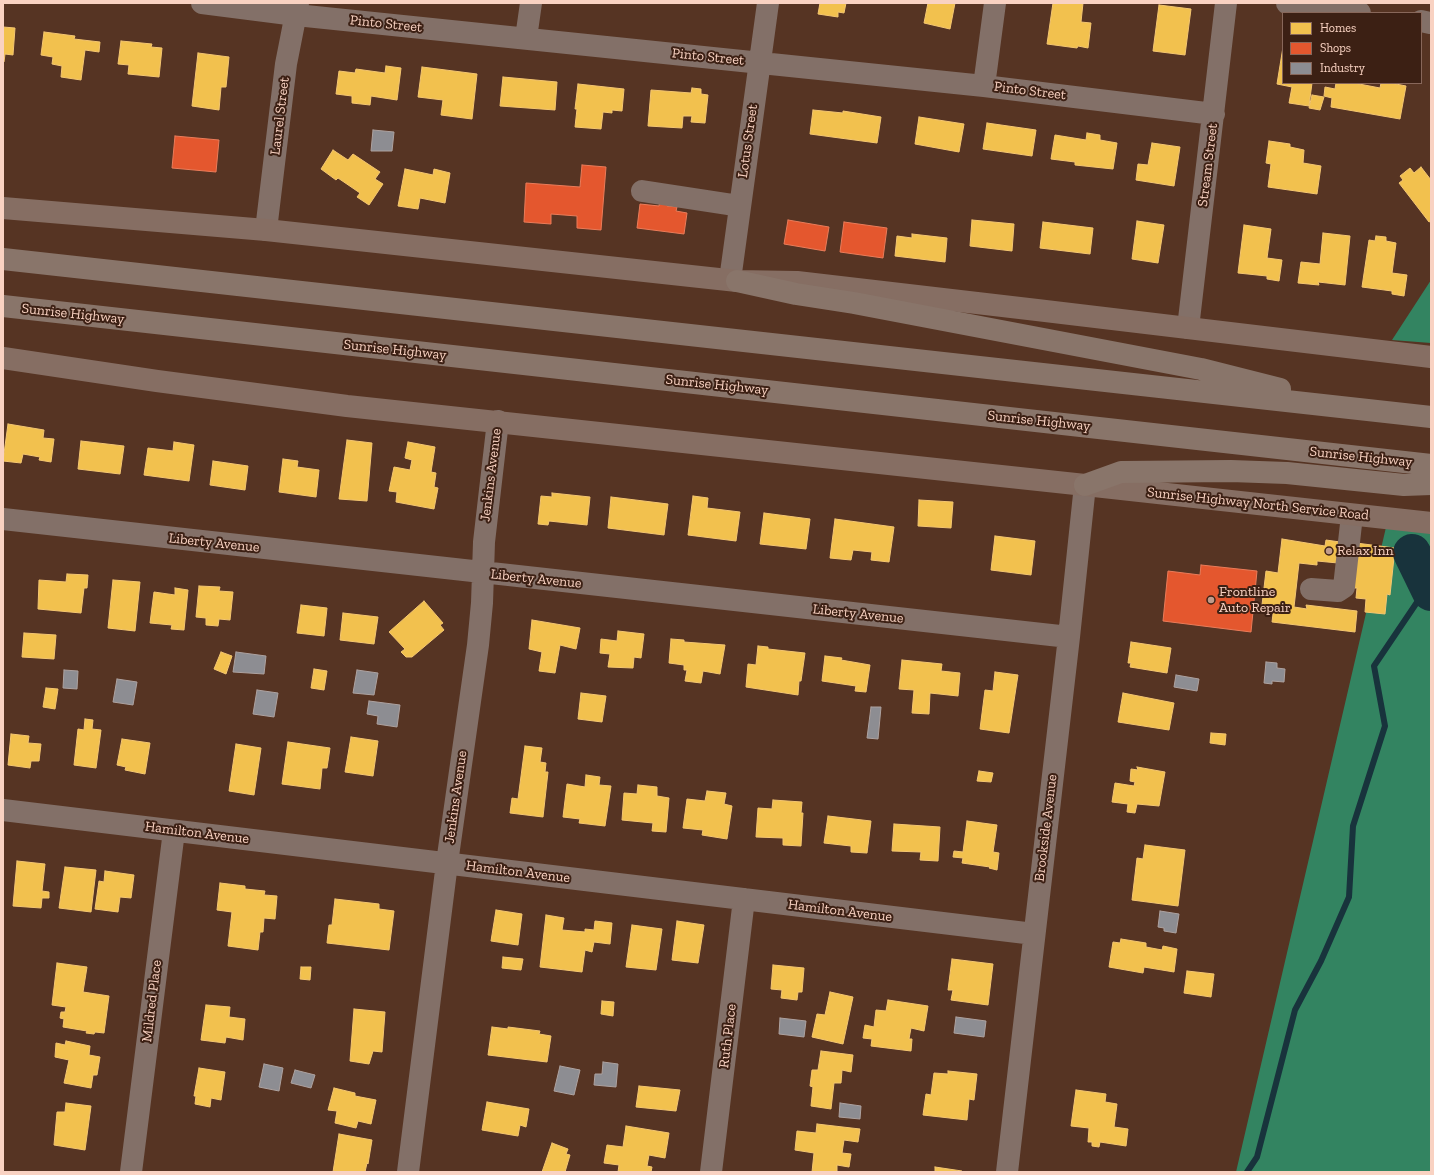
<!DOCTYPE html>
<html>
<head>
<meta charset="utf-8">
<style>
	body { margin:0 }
	#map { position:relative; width:1434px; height:1175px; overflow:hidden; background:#563423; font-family:"Zilla Slab",serif }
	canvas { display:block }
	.frame { position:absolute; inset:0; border:4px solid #f9d2c2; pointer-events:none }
	.legend { position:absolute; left:1282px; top:12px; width:140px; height:72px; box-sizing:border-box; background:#3c2014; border:1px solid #88675a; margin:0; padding:5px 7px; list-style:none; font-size:12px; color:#f9d2c2 }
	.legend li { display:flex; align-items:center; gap:8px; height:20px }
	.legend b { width:20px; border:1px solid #88675a }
</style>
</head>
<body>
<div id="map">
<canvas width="1434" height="1175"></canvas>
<div class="frame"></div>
<ul class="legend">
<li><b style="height:11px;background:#f2c14e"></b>Homes</li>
<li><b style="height:11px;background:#e4572e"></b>Shops</li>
<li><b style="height:11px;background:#8d8d92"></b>Industry</li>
</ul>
</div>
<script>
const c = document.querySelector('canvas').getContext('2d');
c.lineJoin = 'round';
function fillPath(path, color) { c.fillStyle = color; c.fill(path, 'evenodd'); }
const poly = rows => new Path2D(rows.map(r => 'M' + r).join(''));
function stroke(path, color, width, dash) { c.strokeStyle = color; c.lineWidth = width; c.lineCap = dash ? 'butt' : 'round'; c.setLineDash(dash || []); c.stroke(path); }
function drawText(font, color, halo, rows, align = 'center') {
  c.font = font + ' "Zilla Slab",serif'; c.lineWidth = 4; c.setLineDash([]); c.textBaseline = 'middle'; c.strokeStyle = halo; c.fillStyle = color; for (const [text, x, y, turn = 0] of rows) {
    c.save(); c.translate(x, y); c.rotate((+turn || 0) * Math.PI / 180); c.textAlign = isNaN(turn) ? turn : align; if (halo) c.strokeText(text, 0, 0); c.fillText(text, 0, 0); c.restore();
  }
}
const forest = poly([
	[1431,280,1431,343,1392,340],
	[1387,523,1431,529,1431,1172,1236,1172]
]);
const homes = poly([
	[820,3,846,3,844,13,838,12,838,17,818,14,820,3],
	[928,3,955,3,950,29,924,23,928,3],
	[1053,3,1083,3,1081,22,1091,23,1088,48,1078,46,1077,48,1047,44,1053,3],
	[1159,5,1191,9,1185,55,1153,51,1159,5],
	[3,27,15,28,13,55,5,54,4,62,3,61,3,27],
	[44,32,75,36,74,39,100,42,99,52,85,50,81,80,61,77,62,66,52,64,53,57,41,55,44,32],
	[121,41,152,44,151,47,162,48,159,77,128,74,129,65,118,64,121,41],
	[1283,47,1283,83,1312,83,1309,106,1289,103,1292,87,1277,84,1283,47],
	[198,53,229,57,226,87,221,87,219,110,192,106,198,53],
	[386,66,401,68,397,100,371,96,370,105,352,103,352,96,336,94,339,71,355,73,356,69,385,73,386,66],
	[422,67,477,74,472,119,441,115,443,100,418,97,422,67],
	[503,77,557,82,555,110,500,106,503,77],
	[1336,83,1354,83,1380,88,1381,83,1391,83,1406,86,1400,119,1331,107,1332,98,1324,96,1325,87,1335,89,1336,83],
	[578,84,624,89,622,111,612,110,612,113,603,112,601,129,575,127,577,109,575,109,578,84],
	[692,88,701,89,701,94,708,95,705,123,691,122,692,116,683,116,682,128,648,126,651,90,691,93,692,88],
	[1312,95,1324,97,1320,110,1309,108,1312,95],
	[813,110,843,113,843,111,881,117,877,143,810,134,813,110],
	[919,117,964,124,959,152,915,144,919,117],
	[987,123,1036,130,1032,156,983,149,987,123],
	[1087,133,1100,135,1100,140,1117,143,1113,169,1075,165,1075,162,1051,159,1055,135,1086,140,1087,133],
	[1269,141,1290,144,1290,147,1304,150,1303,163,1321,166,1317,194,1268,187,1271,164,1266,163,1269,141],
	[1152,143,1180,147,1174,186,1136,180,1138,164,1148,165,1152,143],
	[333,150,348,160,353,154,380,172,375,179,383,184,369,205,357,197,360,193,338,178,336,180,321,169,333,150],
	[1421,167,1431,180,1431,221,1429,222,1399,183,1403,180,1400,176,1410,168,1414,173,1421,167],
	[405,169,433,175,434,169,450,173,445,203,420,198,418,209,398,206,405,169],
	[972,220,1014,224,1012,251,970,246,972,220],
	[1137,221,1164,225,1158,263,1132,259,1137,221],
	[1043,222,1093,228,1090,254,1040,248,1043,222],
	[1244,225,1271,229,1267,258,1282,260,1279,281,1267,279,1267,276,1238,273,1244,225],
	[1323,233,1350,236,1345,285,1318,282,1319,285,1298,283,1301,262,1320,264,1323,233],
	[912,234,947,238,945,262,895,256,897,236,912,238,912,234],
	[1376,236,1386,237,1386,241,1396,243,1392,273,1407,275,1404,296,1392,294,1392,291,1362,287,1369,240,1375,241,1376,236],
	[8,424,44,430,43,438,54,439,51,462,39,460,40,457,23,454,21,463,3,461,8,424],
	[347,440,372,443,367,501,339,499,347,440],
	[81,441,124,446,120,474,78,469,81,441],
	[174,442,194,445,189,481,144,475,148,448,173,451,174,442],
	[408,442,435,447,431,472,436,473,434,487,438,488,434,509,396,502,397,492,389,491,394,467,410,470,412,460,405,458,408,442],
	[283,459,298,461,297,467,319,470,316,497,279,492,283,459],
	[213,461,248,466,245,490,210,485,213,461],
	[552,493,590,497,587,525,549,521,548,525,538,524,541,496,552,497,552,493],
	[693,496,708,498,707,508,740,512,736,541,688,535,693,496],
	[611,497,668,504,664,535,608,528,611,497],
	[919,500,953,502,951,528,918,526,919,500],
	[764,513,810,519,806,549,760,544,764,513],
	[835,519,894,527,889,562,871,560,872,552,853,550,851,560,830,558,835,519],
	[995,536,1035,541,1031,575,991,570,995,536],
	[1282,539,1325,546,1326,540,1340,542,1338,563,1317,561,1317,565,1299,563,1294,607,1307,609,1306,605,1357,611,1355,632,1272,622,1274,606,1262,605,1266,571,1278,573,1282,539],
	[1356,543,1395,548,1390,595,1387,594,1385,614,1365,612,1366,599,1356,598,1357,588,1351,588,1356,543],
	[67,574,88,575,87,588,84,588,81,613,38,609,39,580,66,582,67,574],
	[113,580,140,582,135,631,108,628,113,580],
	[199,586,220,587,219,591,233,592,230,620,219,619,218,626,206,625,206,618,196,617,199,586],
	[175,588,188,590,184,630,171,629,172,625,150,623,154,592,175,595,175,588],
	[424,601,443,623,440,625,444,630,412,657,406,657,401,652,405,649,389,632,424,601],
	[301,605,327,608,324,636,297,633,301,605],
	[343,613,378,617,374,644,340,640,343,613],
	[532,620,580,628,576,649,560,645,555,673,539,671,542,652,529,649,532,620],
	[618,631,644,634,641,658,634,657,633,668,608,667,610,654,600,653,601,639,617,641,618,631],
	[24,633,56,635,54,659,22,657,24,633],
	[671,639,684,640,684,642,725,645,720,674,703,671,701,683,685,681,687,670,684,670,684,665,669,663,671,639],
	[1131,642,1171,648,1167,673,1130,667,1131,663,1128,663,1131,642],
	[758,646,768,647,768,649,805,653,801,681,799,681,798,695,746,687,748,664,756,665,758,646],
	[221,652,232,656,226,674,214,669,221,652],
	[825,656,842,658,841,660,870,665,866,692,855,691,856,686,822,681,825,656],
	[902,660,942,664,941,671,960,673,958,696,930,693,929,714,912,713,914,690,899,689,902,660],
	[314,669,327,671,324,690,311,688,314,669],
	[995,672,1018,675,1009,733,980,729,985,690,993,691,995,672],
	[46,688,58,689,55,709,43,707,46,688],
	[581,693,606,696,602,722,578,719,581,693],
	[1123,693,1174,703,1169,730,1118,722,1123,693],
	[85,719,93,720,92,729,101,730,96,768,74,765,78,729,84,730,85,719],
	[1211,733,1226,734,1225,745,1210,743,1211,733],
	[11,734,29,736,28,743,41,744,39,761,31,761,30,768,8,765,11,734],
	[351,737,378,741,373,776,345,772,351,737],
	[122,739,150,743,145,774,125,770,126,767,117,765,122,739],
	[288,742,330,748,327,768,322,768,320,789,282,784,288,742],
	[236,744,261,748,254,795,229,791,236,744],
	[525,746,542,748,540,762,546,763,545,772,548,772,543,817,510,813,512,798,518,799,525,746],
	[1137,767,1165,772,1159,806,1137,804,1135,813,1127,812,1128,804,1112,802,1115,783,1134,786,1135,782,1130,781,1131,769,1138,770,1137,767],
	[979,771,993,773,991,782,977,781,979,771],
	[586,775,600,777,599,785,611,786,605,826,579,823,580,819,563,817,567,784,585,787,586,775],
	[638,785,657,787,657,796,669,798,666,832,652,831,653,823,622,820,624,793,637,794,638,785],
	[707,791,726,793,724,804,732,806,727,839,702,835,703,830,683,828,687,799,705,801,707,791],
	[773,800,802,802,801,813,803,813,801,846,783,845,783,838,756,837,758,808,772,809,773,800],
	[828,816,871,821,867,853,851,852,851,846,824,843,828,816],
	[967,821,997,825,993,852,999,853,997,870,989,868,990,867,962,863,963,858,953,857,954,851,963,852,967,821],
	[894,824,940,827,938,861,920,860,921,852,892,851,894,824],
	[1145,845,1185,850,1178,906,1132,900,1137,858,1143,859,1145,845],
	[17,861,45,864,42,891,49,892,49,898,42,898,41,908,13,906,17,861],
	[65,867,96,870,91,912,59,908,65,867],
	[105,871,134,875,131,898,120,897,118,912,95,909,99,881,104,882,105,871],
	[220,883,245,886,245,889,265,891,264,895,277,896,275,919,264,918,263,932,260,932,258,950,228,946,232,912,217,910,220,883],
	[335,899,379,904,379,909,394,911,389,950,327,943,329,925,332,925,335,899],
	[496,910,522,914,518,945,491,941,496,910],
	[546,915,564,918,562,930,585,932,585,929,594,930,595,921,612,923,610,944,594,942,592,952,585,950,582,972,540,967,546,915],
	[677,921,704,925,698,963,672,960,677,921],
	[632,925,662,929,656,970,626,967,632,925],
	[1121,939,1146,943,1146,947,1162,950,1163,946,1177,949,1174,972,1144,967,1143,973,1109,967,1113,942,1120,943,1121,939],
	[503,957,523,959,521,970,502,968,503,957],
	[952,959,993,964,988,1005,951,1000,953,990,948,990,952,959],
	[57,963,87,967,83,992,109,996,104,1033,95,1032,94,1034,86,1033,87,1031,63,1027,64,1019,60,1018,61,1012,65,1012,66,1007,52,1005,57,963],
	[773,965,804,968,802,992,798,992,797,1000,781,998,782,990,771,989,773,965],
	[301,967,311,967,310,980,300,979,301,967],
	[1187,971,1214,974,1211,997,1184,993,1187,971],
	[830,992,853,997,843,1044,812,1037,817,1014,825,1015,830,992],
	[888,1000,928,1006,924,1031,911,1028,909,1039,912,1039,911,1051,871,1046,872,1039,863,1038,865,1025,874,1027,876,1010,886,1011,888,1000],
	[602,1001,614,1002,613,1016,601,1014,602,1001],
	[206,1005,230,1007,229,1017,245,1019,243,1040,226,1037,225,1043,201,1040,206,1005],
	[354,1009,385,1012,382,1052,373,1051,369,1064,350,1061,354,1009],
	[492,1027,508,1029,508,1027,540,1031,539,1034,551,1036,547,1062,488,1055,492,1027],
	[66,1041,90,1046,89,1055,100,1057,97,1075,93,1075,91,1088,64,1083,69,1060,55,1057,56,1043,65,1045,66,1041],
	[821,1051,853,1055,851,1072,842,1070,841,1083,834,1083,831,1109,811,1106,813,1087,810,1086,812,1070,818,1070,821,1051],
	[199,1068,225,1072,221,1100,211,1098,210,1107,195,1104,196,1096,194,1096,199,1068],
	[948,1071,977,1074,974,1100,969,1099,967,1120,923,1115,926,1094,931,1095,934,1073,948,1074,948,1071],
	[639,1086,680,1090,676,1111,636,1107,639,1086],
	[334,1088,355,1093,355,1096,376,1100,371,1124,358,1121,356,1128,335,1123,337,1111,328,1110,334,1088],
	[1076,1090,1106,1094,1105,1102,1117,1104,1114,1127,1128,1129,1126,1146,1100,1142,1099,1147,1092,1146,1092,1142,1088,1142,1089,1128,1071,1126,1076,1090],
	[487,1102,529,1109,526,1127,520,1125,518,1136,482,1130,487,1102],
	[66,1103,91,1106,85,1150,54,1145,57,1112,65,1112,66,1103],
	[817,1124,860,1129,858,1142,844,1140,842,1153,851,1154,849,1167,837,1165,837,1172,812,1172,814,1153,795,1150,797,1131,816,1133,817,1124],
	[626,1126,669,1133,665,1158,649,1155,647,1166,652,1167,651,1172,618,1172,619,1165,604,1163,607,1145,623,1147,626,1126],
	[339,1134,372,1140,368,1164,367,1163,365,1172,333,1172,339,1134],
	[552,1143,568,1149,566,1154,570,1155,565,1172,542,1172,552,1143],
	[935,1167,962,1171,962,1172,935,1172,935,1167]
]);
const shops = poly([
	[175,136,219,140,216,172,172,168,175,136],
	[582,165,606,167,601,230,577,228,577,216,551,214,551,224,524,222,526,183,580,187,582,165],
	[660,199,668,200,667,206,677,207,676,211,687,213,684,234,637,228,640,204,659,206,660,199],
	[788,220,829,227,825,251,784,244,788,220],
	[844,222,887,228,883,258,840,252,844,222],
	[1201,565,1257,571,1251,632,1163,621,1168,571,1200,575,1201,565]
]);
const industry = poly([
	[373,130,394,132,392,151,371,151,373,130],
	[236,652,266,656,264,674,233,672,236,652],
	[1266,662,1277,663,1277,668,1285,669,1284,682,1272,681,1272,684,1264,683,1266,662],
	[64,670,78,671,77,689,63,688,64,670],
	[357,670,378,673,374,695,353,693,357,670],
	[1176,675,1199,679,1197,691,1174,687,1176,675],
	[117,679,137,682,133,705,113,702,117,679],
	[257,690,278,693,274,717,253,714,257,690],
	[369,701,400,705,397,727,377,724,378,716,367,714,369,701],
	[871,707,881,707,878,739,867,738,871,707],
	[1160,911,1179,914,1176,933,1164,931,1164,928,1158,927,1160,911],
	[956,1017,986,1021,984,1037,954,1033,956,1017],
	[780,1018,806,1021,804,1037,779,1034,780,1018],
	[603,1062,618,1064,616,1087,594,1085,595,1074,602,1074,603,1062],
	[264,1064,283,1068,279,1091,259,1087,264,1064],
	[560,1066,580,1070,574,1095,554,1091,560,1066],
	[295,1070,315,1075,311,1088,291,1083,295,1070],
	[840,1103,861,1106,860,1119,839,1117,840,1103]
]);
const stream = poly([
	[1247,1172,1257,1157,1295,1010,1321,961,1349,897,1353,826,1385,726,1374,666,1428,586]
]);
const river = poly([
	[1412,553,1431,592]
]);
const minor = poly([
	[202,3,296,15,984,86,1214,114],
	[1287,3,1360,13],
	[1421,21,1430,23],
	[526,38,531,3],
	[984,86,995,3],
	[642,191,740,206],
	[266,230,286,64,298,3],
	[730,280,768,3],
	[1188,328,1226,3],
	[3,519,1069,637],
	[1311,589,1338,591,1344,587,1352,515],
	[3,810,1034,934],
	[131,1172,174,831],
	[408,1172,447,863,478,645,482,603,484,542,498,421],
	[711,1172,744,899],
	[1007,1172,1069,637,1085,485]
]);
const major = poly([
	[3,208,266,230,737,281,797,282,1037,310,1431,357],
	[3,358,157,381,347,406,1085,485,1431,523]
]);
const highway = poly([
	[3,259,1431,417],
	[737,281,796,294,854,303,1201,369,1280,389],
	[3,306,1431,465],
	[1085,485,1121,472,1231,471,1287,473,1404,485,1431,484]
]);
const markers = [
	[1329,551,4,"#c09b8a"],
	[1211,600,4,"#c09b8a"]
];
const streetNames = [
	["Pinto Street",386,24,6],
	["Pinto Street",708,57,6],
	["Pinto Street",1030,91,7],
	["Laurel Street",280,116,-83],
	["Lotus Street",748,141,-82],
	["Stream Street",1208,165,-83],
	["Sunrise Highway",73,314,6],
	["Sunrise Highway",395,350,6],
	["Sunrise Highway",717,385,6],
	["Sunrise Highway",1039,421,6],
	["Sunrise Highway",1361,457,6],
	["Jenkins Avenue",491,475,-83],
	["Sunrise Highway North Service Road",1258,504,6],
	["Liberty Avenue",214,543,6],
	["Liberty Avenue",536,579,6],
	["Liberty Avenue",858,614,6],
	["Jenkins Avenue",456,797,-82],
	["Brookside Avenue",1046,828,-83],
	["Hamilton Avenue",197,833,7],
	["Hamilton Avenue",518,872,7],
	["Hamilton Avenue",840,911,7],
	["Mildred Place",152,1001,-83],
	["Ruth Place",728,1036,-83]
];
const poiNames = [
	["Relax Inn",1337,551],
	["Frontline",1219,592],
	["Auto Repair",1219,608]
];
fillPath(forest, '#338461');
fillPath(homes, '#f2c14e');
stroke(homes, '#f4c671', 1);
fillPath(shops, '#e4572e');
stroke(shops, '#ea7c5a', 1);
fillPath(industry, '#8d8d92');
stroke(industry, '#ada2a0', 1);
stroke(stream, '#18333c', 6);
stroke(river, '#18333c', 38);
stroke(minor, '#837068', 22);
stroke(major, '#866e63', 22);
stroke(highway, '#89756a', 22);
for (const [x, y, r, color] of markers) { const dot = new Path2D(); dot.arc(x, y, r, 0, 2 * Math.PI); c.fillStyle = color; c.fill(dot); stroke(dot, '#3c2014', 1.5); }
drawText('14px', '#f9d2c2', '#3c2014', streetNames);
drawText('14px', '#f9d2c2', '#3c2014', poiNames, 'left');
</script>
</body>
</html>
